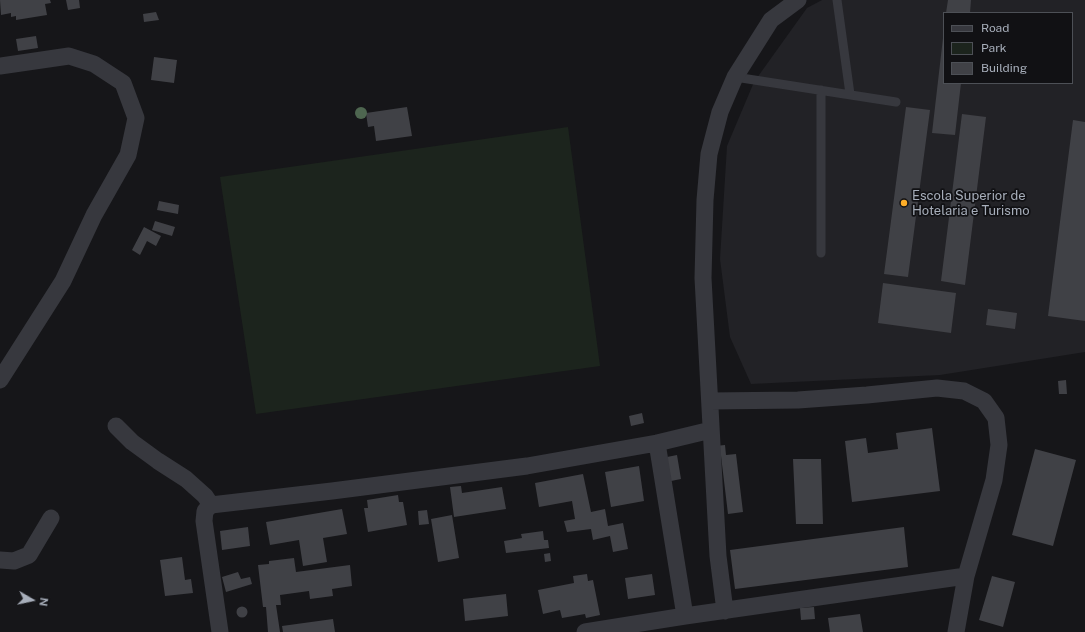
<!DOCTYPE html>
<html>
<head>
<meta charset="utf-8">
<style>
	body { margin:0 }
	#map { position:relative; width:1085px; height:632px; overflow:hidden; background:#161619; font-family:"Public Sans",sans-serif }
	canvas { display:block }
	.legend { position:absolute; left:943px; top:12px; width:130px; height:72px; box-sizing:border-box; background:#111114; border:1px solid #4d5056; margin:0; padding:5px 7px; list-style:none; font-size:12px; color:#a7aeba }
	.legend li { display:flex; align-items:center; gap:8px; height:20px }
	.legend b { width:20px; border:1px solid #4d5056 }
	.north { position:absolute; left:12px; top:580px; width:40px; height:40px; -webkit-text-stroke:3px #111114; paint-order:stroke; rotate:99deg; font-size:11px; font-weight:700; line-height:16px; text-align:center; color:#a7aeba }
	.north::after { content:''; display:block; margin:auto; width:14px; height:18px; background:#a7aeba; clip-path:polygon(50% 0,100% 100%,50% 72%,0 100%) }
</style>
</head>
<body>
<div id="map">
<canvas width="1085" height="632"></canvas>
<ul class="legend">
<li><b style="height:5px;background:#37383e"></b>Road</li>
<li><b style="height:11px;background:#1c241d"></b>Park</li>
<li><b style="height:11px;background:#404146"></b>Building</li>
</ul>
<div class="north">N</div>
</div>
<script>
const c = document.querySelector('canvas').getContext('2d');
c.lineJoin = 'round';
function fillPath(path, color) { c.fillStyle = color; c.fill(path, 'evenodd'); }
const poly = rows => new Path2D(rows.map(r => 'M' + r).join(''));
function stroke(path, color, width, dash) { c.strokeStyle = color; c.lineWidth = width; c.lineCap = dash ? 'butt' : 'round'; c.setLineDash(dash || []); c.stroke(path); }
function drawText(font, color, halo, rows, align = 'center') {
  c.font = font + ' "Public Sans",sans-serif'; c.lineWidth = 3.5; c.setLineDash([]); c.textBaseline = 'middle'; c.strokeStyle = halo; c.fillStyle = color; for (const [text, x, y, turn = 0] of rows) {
    c.save(); c.translate(x, y); c.rotate((+turn || 0) * Math.PI / 180); c.textAlign = isNaN(turn) ? turn : align; if (halo) c.strokeText(text, 0, 0); c.fillText(text, 0, 0); c.restore();
  }
}
const built = poly([
	[822,0,1085,0,1085,352,940,375,751,384,730,337,720,259,727,146,754,82,807,8],
	[944,13,1072,13,1072,83,944,83]
]);
const green = poly([
	[568,127,600,366,256,414,220,177]
]);
const building = poly([
	[0,0,50,0,51,3,45,4,47,15,16,20,16,16,11,17,11,13,1,15],
	[66,0,79,0,80,8,68,10],
	[948,0,971,0,970,13,946,13],
	[156,12,159,20,144,22,143,14],
	[36,36,38,48,18,51,16,39],
	[943,38,944,83,961,83,955,135,932,133],
	[154,57,177,60,174,83,151,80],
	[407,107,412,136,376,141,374,126,368,127,366,113],
	[906,107,930,110,908,277,884,274],
	[962,114,986,117,965,285,941,281],
	[1073,120,1085,122,1085,321,1048,316],
	[159,201,179,205,178,214,157,210],
	[155,221,175,227,172,236,152,230],
	[144,227,161,236,156,246,147,241,140,255,132,250],
	[883,283,956,293,951,333,878,323],
	[988,309,1017,313,1015,329,986,325],
	[1066,380,1067,394,1059,394,1058,381],
	[642,413,644,423,631,426,629,416],
	[932,428,940,491,852,502,845,441,866,438,868,453,898,449,896,433],
	[725,445,726,455,736,454,743,512,728,514,721,456,715,446],
	[1035,449,1076,460,1053,546,1012,535],
	[677,455,681,479,671,481,667,457],
	[793,459,821,459,823,524,796,524],
	[639,466,644,501,611,507,605,472],
	[583,474,591,512,605,509,608,526,623,523,628,549,613,552,610,536,593,540,591,529,567,532,564,521,575,519,572,501,539,507,535,483],
	[461,486,462,493,502,487,506,509,454,517,450,487],
	[398,495,399,502,403,502,407,525,368,532,364,508,368,508,367,500],
	[342,509,347,534,323,538,327,562,303,566,299,540,270,545,266,522],
	[427,510,429,524,419,525,418,511],
	[452,515,459,558,438,562,431,519],
	[248,527,250,546,222,550,220,531],
	[904,527,908,567,735,589,730,550],
	[543,531,544,540,548,540,549,548,506,553,504,541,522,538,521,534],
	[550,553,551,561,545,562,544,554],
	[182,557,185,580,191,579,193,593,165,596,160,560],
	[294,558,296,572,350,565,352,586,332,589,333,596,310,599,309,591,280,595,281,605,276,605,280,632,268,632,266,607,263,607,258,565,269,564,269,561],
	[238,572,241,579,250,577,252,584,226,592,222,577],
	[587,574,588,581,593,580,600,615,586,618,585,614,562,618,560,610,543,614,538,590,574,583,573,576],
	[652,574,655,595,628,599,625,578],
	[992,576,1015,582,1003,627,979,620],
	[506,594,508,616,465,621,463,599],
	'236.5 612a5.5 5.5 0 1 1 11 0a5.5 5.5 0 1 1-11 0Z',
	[814,607,815,619,801,620,800,608],
	[860,614,863,632,830,632,828,618],
	[333,619,335,632,283,632,282,626]
]);
const lane = poly([
	[837,0,850,94],
	[735,77,896,102],
	[821,253,821,90]
]);
const street = poly([
	[0,66,69,56,94,64,123,83,136,118,128,155,94,215,63,281,0,380],
	[710,401,798,400,867,395,937,388,964,391,984,401,996,418,999,445,994,480,966,576,956,632],
	[116,426,132,442,158,461,186,479,205,496,211,505],
	[657,443,685,616],
	[0,560,14,561,29,555,51,518],
	[725,611,718,556,703,278,705,200,709,154,720,112,735,77,771,20,798,0],
	[220,632,204,521,205,511,211,505,332,491,527,466,657,443,711,430],
	[585,632,685,616,966,576]
]);
const trees = [
	[361,113]
];
const markers = [
	[904,203,4,"#ffae28"]
];
const poiNames = [
	["Escola Superior de",912,196],
	["Hotelaria e Turismo",912,211]
];
fillPath(built, '#222226');
fillPath(green, '#1c241d');
fillPath(building, '#404146');
stroke(lane, '#37383e', 9);
stroke(street, '#37383e', 17);
c.fillStyle = '#4e6650';
for (const [x, y] of trees) { c.beginPath(); c.arc(x, y, 6, 0, 2 * Math.PI); c.fill(); }
for (const [x, y, r, color] of markers) { const dot = new Path2D(); dot.arc(x, y, r, 0, 2 * Math.PI); c.fillStyle = color; c.fill(dot); stroke(dot, '#111114', 1.5); }
drawText('13px', '#a7aeba', '#111114', poiNames, 'left');
</script>
</body>
</html>
